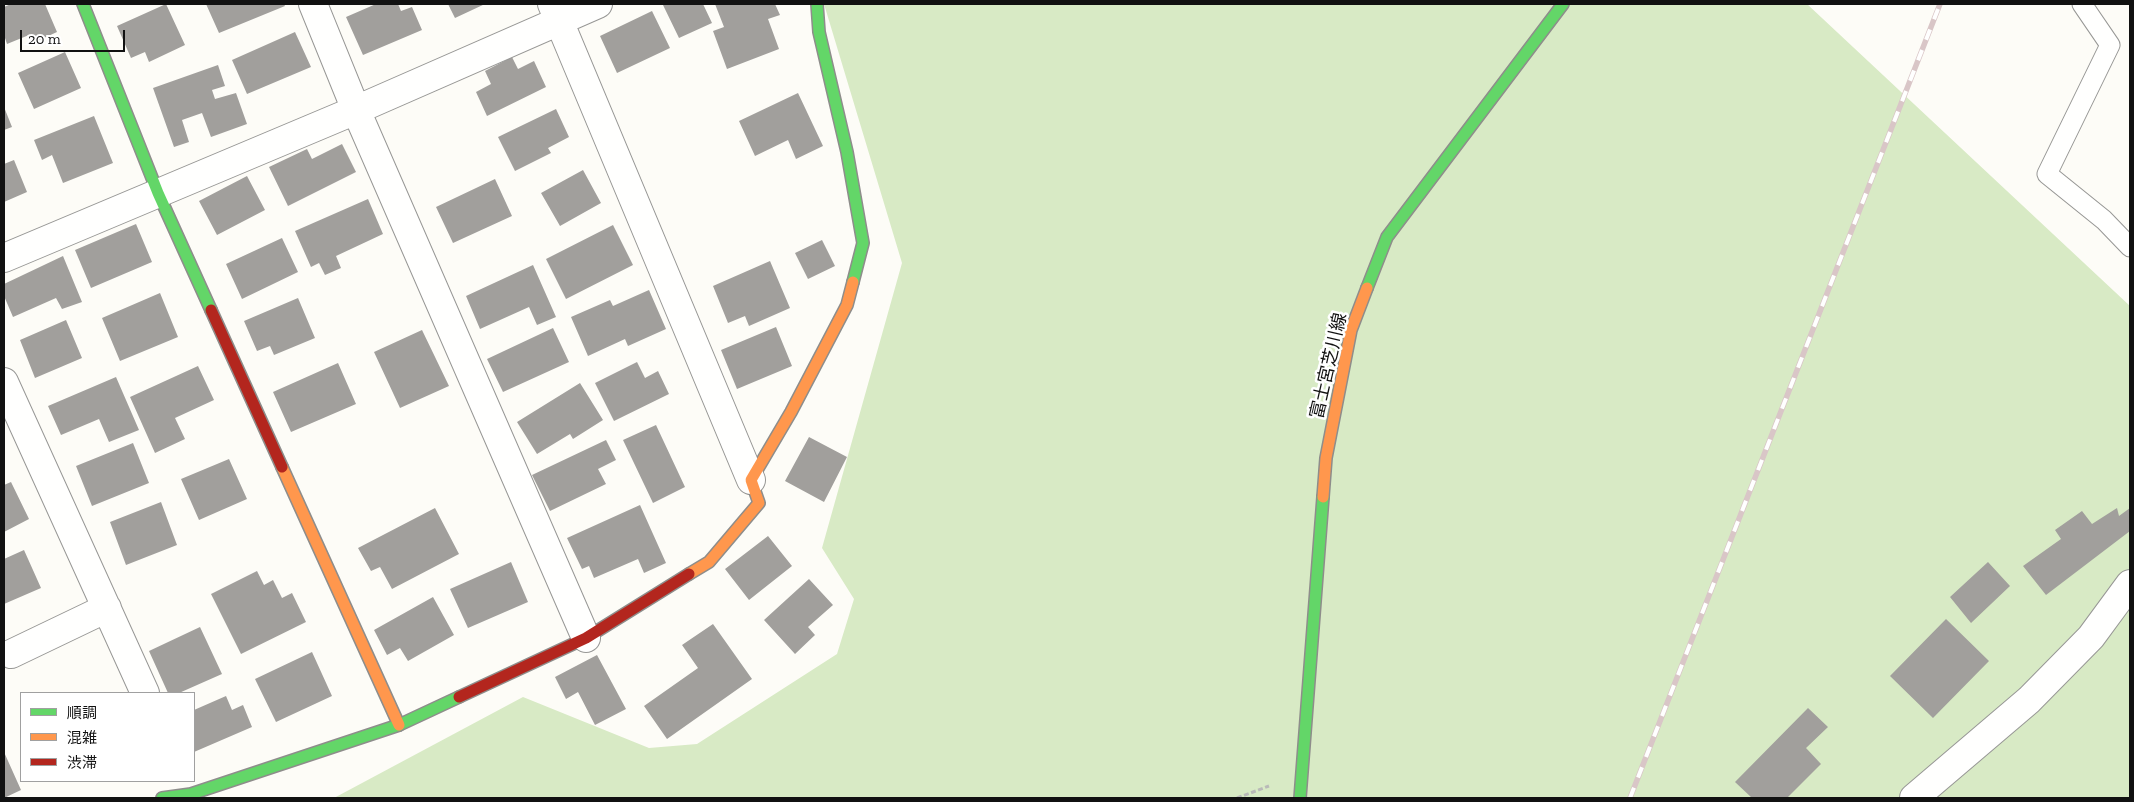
<!DOCTYPE html>
<html>
<head>
<meta charset="utf-8">
<style>
	body { margin:0 }
	#map { position:relative; width:2134px; height:802px; overflow:hidden; background:#fdfcf7; font-family:"Zilla Slab","Noto Sans JP",serif }
	canvas { display:block }
	.frame { position:absolute; inset:0; border:5px solid #111; pointer-events:none }
	.legend { position:absolute; left:20px; top:692px; width:175px; height:90px; box-sizing:border-box; background:#fff; border:1px solid #a0a0a0; margin:0; padding:6px 9px; list-style:none; font-size:15px; color:#111 }
	.legend li { display:flex; align-items:center; gap:10px; height:25px }
	.legend b { width:25px; border:1px solid #a0a0a0 }
	.scale { position:absolute; left:20px; top:30px; width:105px; height:22px; box-sizing:border-box; border:2px solid #111; border-top:0; padding-left:6px; font-size:15px; line-height:18px; white-space:nowrap; color:#111; -webkit-text-stroke:4px #fff; paint-order:stroke }
</style>
</head>
<body>
<div id="map">
<canvas width="2134" height="802"></canvas>
<div class="frame"></div>
<ul class="legend">
<li><b style="height:6px;background:#63d668"></b>順調</li>
<li><b style="height:6px;background:#ff974d"></b>混雑</li>
<li><b style="height:6px;background:#b3261e"></b>渋滞</li>
</ul>
<div class="scale">20 m</div>
</div>
<script>
const c = document.querySelector('canvas').getContext('2d');
c.lineJoin = 'round';
function fillPath(path, color) { c.fillStyle = color; c.fill(path, 'evenodd'); }
const poly = rows => new Path2D(rows.map(r => 'M' + r).join(''));
function stroke(path, color, width, dash) { c.strokeStyle = color; c.lineWidth = width; c.lineCap = dash ? 'butt' : 'round'; c.setLineDash(dash || []); c.stroke(path); }
function drawText(font, color, halo, rows, align = 'center') {
  c.font = font + ' "Zilla Slab","Noto Sans JP",serif'; c.lineWidth = 5; c.setLineDash([]); c.textBaseline = 'middle'; c.strokeStyle = halo; c.fillStyle = color; for (const [text, x, y, turn = 0] of rows) {
    c.save(); c.translate(x, y); c.rotate((+turn || 0) * Math.PI / 180); c.textAlign = isNaN(turn) ? turn : align; if (halo) c.strokeText(text, 0, 0); c.fillText(text, 0, 0); c.restore();
  }
}
const forest = poly([
	[824,4,1807,4,2130,306,2130,798,334,798,523,697,649,748,697,744,837,654,854,599,822,548,902,263]
]);
const building = poly([
	[11,4,45,4,57,32,33,43,29,35,7,44,4,35,4,7],
	[166,4,185,45,149,62,145,52,131,58,117,26],
	[206,4,284,4,285,6,219,33],
	[376,4,398,4,401,11,412,7,422,30,363,55,346,17],
	[448,4,485,4,455,18],
	[666,4,703,4,712,23,679,38,663,5],
	[715,4,775,4,780,15,768,19,779,49,727,69,713,31,724,27],
	[652,11,670,48,617,73,600,36],
	[295,32,311,67,247,94,232,60],
	[65,52,81,88,34,109,18,73],
	[512,57,518,69,534,61,546,87,487,116,476,92,491,84,485,71],
	[218,65,225,86,212,90,215,99,236,93,247,124,211,137,202,113,182,120,189,142,174,147,153,88],
	[798,93,823,146,796,159,788,140,755,156,739,121],
	[4,107,12,127,4,130],
	[556,109,569,137,548,148,551,153,515,171,498,137],
	[94,116,113,163,63,183,52,155,42,160,34,140],
	[342,144,356,172,288,206,269,167,307,149,312,159],
	[14,160,27,192,4,202,4,164],
	[583,170,601,203,560,226,541,193],
	[247,176,265,210,217,235,199,201],
	[495,179,512,216,453,243,436,207],
	[368,199,383,234,336,256,341,268,325,275,319,263,311,267,295,231],
	[136,224,152,262,91,288,75,250],
	[613,225,633,265,566,299,546,259],
	[282,238,298,272,242,299,226,264],
	[822,240,835,266,808,279,795,253],
	[63,256,82,302,62,309,56,298,13,317,4,296,4,284],
	[770,261,790,308,749,326,745,316,728,323,713,286],
	[533,265,556,317,537,325,529,307,480,329,466,296],
	[649,290,666,329,628,346,625,339,588,356,571,317,610,300,613,306],
	[160,293,178,337,120,361,102,318],
	[298,298,315,338,274,355,270,346,257,351,244,321],
	[66,320,82,358,35,378,20,340],
	[776,327,792,366,737,389,721,350],
	[553,328,569,362,503,392,487,359],
	[422,330,449,386,400,408,374,352],
	[637,362,645,378,658,371,669,394,614,421,595,383],
	[338,363,356,404,291,432,273,392],
	[198,366,214,400,175,418,185,439,155,453,130,397],
	[116,377,139,430,109,442,99,419,61,435,48,406],
	[580,383,603,420,573,439,570,434,537,454,517,422],
	[656,425,685,487,653,503,623,440],
	[809,437,847,457,824,502,785,481],
	[606,440,616,460,598,469,606,484,550,511,532,475],
	[133,443,149,483,92,506,76,466],
	[229,459,247,499,199,520,181,479],
	[11,482,29,519,4,532,4,485],
	[161,502,177,545,126,565,110,522],
	[640,505,666,563,644,573,638,559,594,578,589,566,582,569,567,538],
	[435,508,459,554,392,589,380,567,371,571,358,548],
	[2117,508,2119,516,2130,508,2130,531,2046,595,2023,566,2061,539,2055,530,2082,511,2092,524],
	[768,536,792,566,749,600,725,569],
	[24,550,41,588,4,604,4,559],
	[511,562,528,602,468,628,450,589],
	[1988,562,2010,586,1971,623,1950,597],
	[257,571,264,585,273,580,282,598,292,593,306,622,241,654,211,594],
	[809,579,833,605,808,627,815,635,795,654,764,620],
	[433,597,454,635,408,661,400,648,387,655,374,630],
	[1946,619,1989,661,1933,718,1890,676],
	[713,624,752,679,667,739,644,706,698,668,682,645],
	[200,627,222,674,179,693,168,693,149,651],
	[312,652,332,696,276,722,255,679],
	[597,655,626,709,595,725,578,692,566,699,555,677],
	[226,696,232,710,243,705,252,727,194,752,194,710],
	[1808,708,1828,727,1806,748,1821,764,1787,798,1752,798,1735,782],
	[4,752,21,790,4,798]
]);
const path = poly([
	[1237,798,1269,786]
]);
const lane = poly([
	[2082,4,2110,45,2047,174,2104,220,2130,247]
]);
const street = poly([
	[313,4,356,110,586,638],
	[552,4,751,480],
	[4,258,356,110,598,4],
	[4,382,145,693],
	[11,654,107,608],
	[1914,798,2029,700,2091,637,2130,584]
]);
const fast = poly([
	[83,4,158,193,211,310],
	[817,4,819,32,847,152,863,243,853,282],
	[1367,288,1387,237,1563,4],
	[162,798,191,794,399,725,459,697],
	[1300,798,1323,497]
]);
const slow = poly([
	[282,467,399,725],
	[1323,497,1326,458,1351,330,1367,288],
	[689,574,709,562,759,503,751,480,791,412,847,305,853,282]
]);
const jam = poly([
	[211,310,282,467],
	[459,697,586,638,689,574]
]);
const rail = poly([
	[1630,798,1940,4]
]);
const streetNames = [
	["富士宮芝川線",1329,366,-77]
];
fillPath(forest, '#d8eac5');
fillPath(building, '#a19f9c');
stroke(lane, '#979795', 21);
stroke(street, '#979795', 30);
stroke(fast, '#8e8d8b', 14);
stroke(slow, '#8e8d8b', 14);
stroke(jam, '#8e8d8b', 14);
stroke(path, '#b9b9b8', 3, [5, 2.5]);
stroke(lane, '#fffffe', 19);
stroke(street, '#fffffe', 28);
stroke(fast, '#63d668', 11);
stroke(slow, '#ff974d', 11);
stroke(jam, '#b3261e', 11);
stroke(rail, '#d9c6c7', 5.5);
stroke(rail, '#fff', 4, [11]);
drawText('18px', '#111', '#fff', streetNames);
</script>
</body>
</html>
